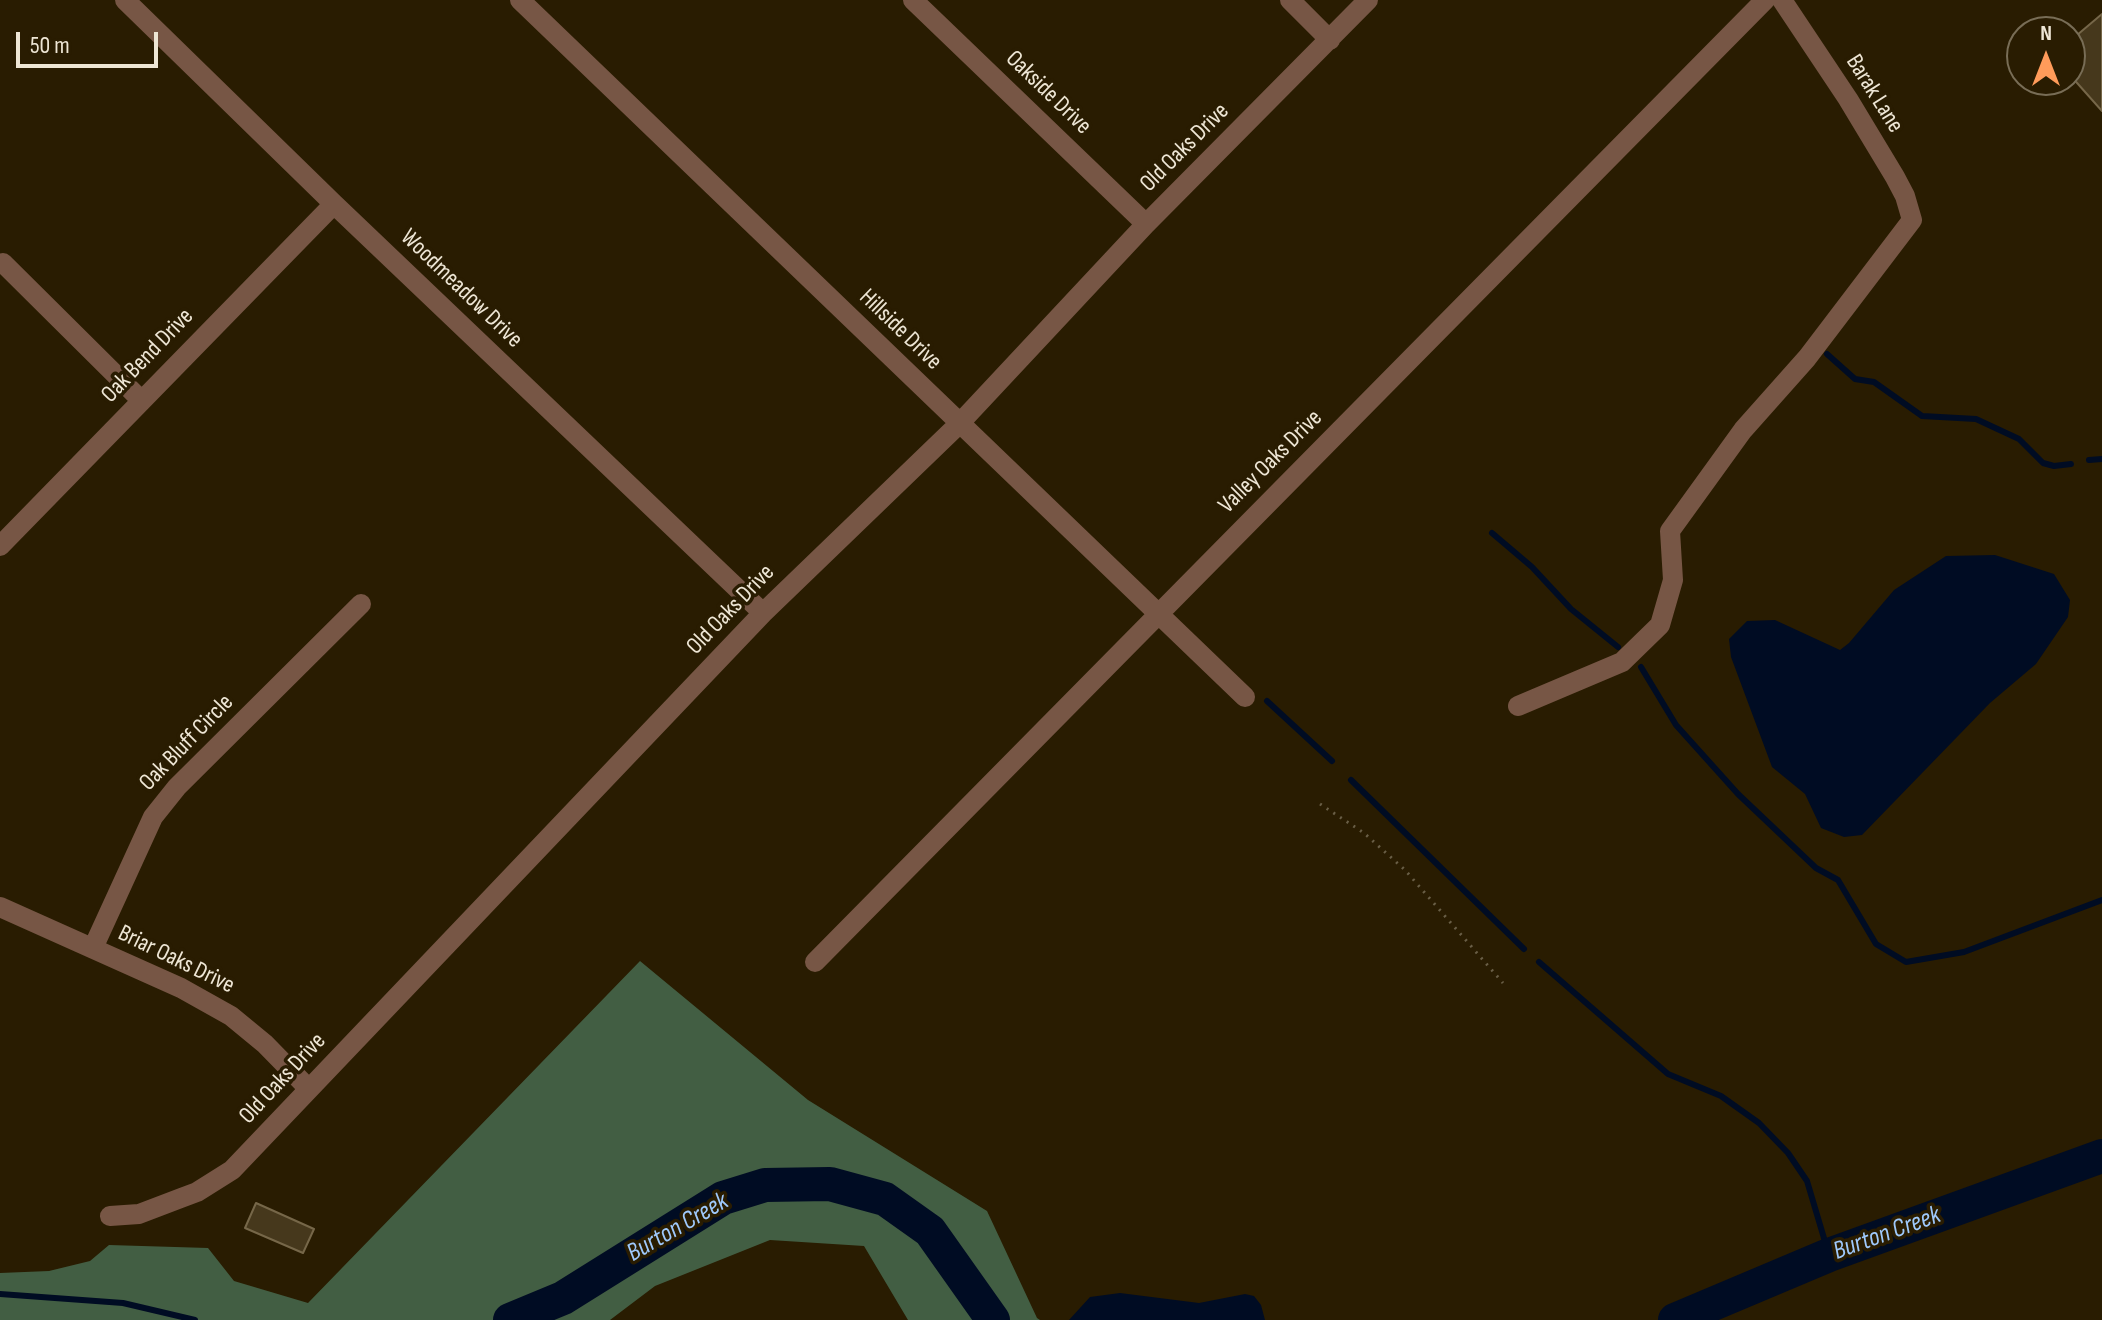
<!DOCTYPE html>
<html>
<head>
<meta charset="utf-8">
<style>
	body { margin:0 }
	#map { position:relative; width:2102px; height:1320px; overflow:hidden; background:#291c01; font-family:"Sofia Sans Condensed",sans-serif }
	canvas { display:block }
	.north { position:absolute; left:2006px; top:16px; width:80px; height:80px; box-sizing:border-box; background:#291c01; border:2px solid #786d56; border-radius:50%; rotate:0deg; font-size:22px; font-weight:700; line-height:32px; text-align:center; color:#eee6d5 }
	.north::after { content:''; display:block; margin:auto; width:28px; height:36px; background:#ff9b5a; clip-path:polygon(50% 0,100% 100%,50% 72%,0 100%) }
	.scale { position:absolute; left:16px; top:32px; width:142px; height:36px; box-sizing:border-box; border:4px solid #eee6d5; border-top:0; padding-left:10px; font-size:24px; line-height:28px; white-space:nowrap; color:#eee6d5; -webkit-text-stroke:6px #291c01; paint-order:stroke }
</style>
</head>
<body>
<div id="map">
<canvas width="2102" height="1320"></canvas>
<div class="north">N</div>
<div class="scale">50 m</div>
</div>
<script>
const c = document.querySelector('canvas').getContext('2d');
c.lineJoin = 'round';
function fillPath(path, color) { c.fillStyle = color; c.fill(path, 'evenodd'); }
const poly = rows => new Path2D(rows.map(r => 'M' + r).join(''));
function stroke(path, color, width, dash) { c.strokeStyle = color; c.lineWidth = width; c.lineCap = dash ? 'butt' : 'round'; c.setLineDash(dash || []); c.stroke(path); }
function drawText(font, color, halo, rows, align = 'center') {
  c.font = font + ' "Sofia Sans Condensed",sans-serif'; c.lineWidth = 7; c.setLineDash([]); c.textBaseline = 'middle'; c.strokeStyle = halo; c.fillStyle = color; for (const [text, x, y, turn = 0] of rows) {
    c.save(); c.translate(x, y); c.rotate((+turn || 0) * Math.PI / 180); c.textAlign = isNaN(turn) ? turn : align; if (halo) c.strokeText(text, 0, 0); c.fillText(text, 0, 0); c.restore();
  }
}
const forest = poly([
	[640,961,808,1100,987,1211,1037,1318,1040,1320,908,1320,864,1246,770,1240,655,1286,610,1320,0,1320,0,1273,49,1271,90,1261,109,1245,208,1248,234,1281,308,1303]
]);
const water = poly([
	[1995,555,2054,574,2070,600,2068,617,2036,664,1990,703,1862,835,1844,837,1821,828,1805,794,1772,767,1731,657,1729,639,1747,621,1775,620,1840,650,1849,643,1894,590,1946,556],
	[1120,1293,1199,1303,1245,1294,1254,1296,1261,1305,1265,1320,1069,1320,1090,1297]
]);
const stream = poly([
	[1827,354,1855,379,1874,382,1922,416,1976,419,2019,439,2043,463,2054,466,2071,464],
	[2089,460,2102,459],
	[1492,533,1532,567,1571,609,1618,647],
	[1641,667,1676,725,1738,794,1816,868,1838,880,1876,944,1906,962,1964,952,2102,900],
	[1267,701,1332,761],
	[1351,780,1524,949],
	[1539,962,1668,1074,1721,1096,1759,1123,1788,1153,1807,1181,1829,1255],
	[0,1294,123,1303,195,1320]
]);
const river = poly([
	[510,1320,563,1298,723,1198,765,1185,830,1184,885,1199,930,1231,993,1320],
	[1675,1320,1829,1255,2102,1156]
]);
const building = poly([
	[2102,14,2102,111,2070,75,2070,41,2102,14],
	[256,1203,314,1229,303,1253,245,1228,256,1203]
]);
const path = poly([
	[1320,804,1364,833,1405,870,1503,983]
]);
const minor = poly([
	[125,0,334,204,763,613],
	[520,0,1245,697],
	[913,0,1146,224],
	[1290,0,1330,40],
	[3,263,141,400],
	[0,546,334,204],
	[1518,706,1622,662,1660,625,1673,580,1670,531,1743,430,1807,358,1912,220,1905,196,1895,177,1848,99,1782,0],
	[0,907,181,988,231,1016,265,1044,309,1089],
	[93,948,153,817,177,787,361,604],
	[815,962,1765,0],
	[110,1216,139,1214,181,1198,197,1192,232,1170,763,613,959,424,1146,224,1368,0]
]);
const streetNames = [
	["Oakside Drive",1048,93,44],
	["Barak Lane",1874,94,58],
	["Old Oaks Drive",1185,148,-45],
	["Woodmeadow Drive",461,289,44],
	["Hillside Drive",900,330,44],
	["Oak Bend Drive",148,356,-46],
	["Valley Oaks Drive",1271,462,-45],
	["Old Oaks Drive",731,610,-46],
	["Oak Bluff Circle",187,743,-46],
	["Briar Oaks Drive",176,960,26],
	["Old Oaks Drive",283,1079,-47]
];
const waterNames = [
	["Burton Creek",678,1228,-30],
	["Burton Creek",1887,1234,-20]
];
fillPath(forest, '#425e43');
fillPath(water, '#000c23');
stroke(stream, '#000c23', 6);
stroke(river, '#000c23', 34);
fillPath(building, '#46381c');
stroke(building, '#766749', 2);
stroke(path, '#695e46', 3, [2, 6]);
stroke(minor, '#775645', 20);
drawText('24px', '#eee6d5', '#291c01', streetNames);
drawText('italic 26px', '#9fc9fc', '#291c01', waterNames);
</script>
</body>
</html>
